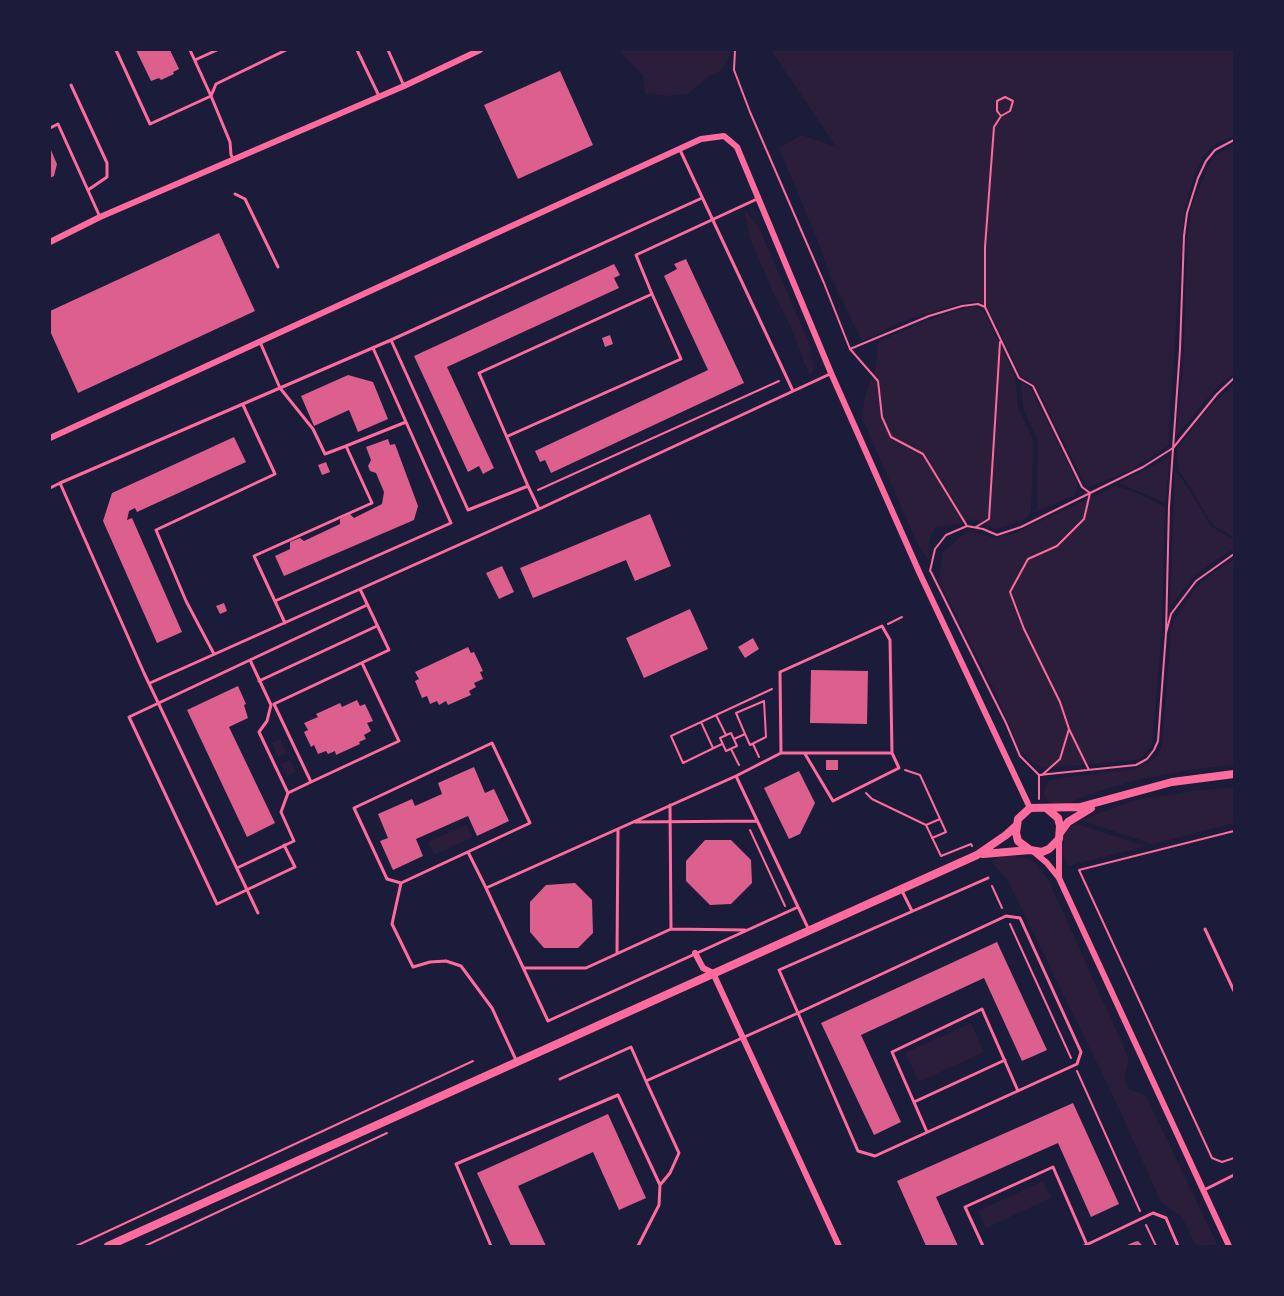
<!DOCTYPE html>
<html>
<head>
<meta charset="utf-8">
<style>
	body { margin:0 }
	#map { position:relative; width:1284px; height:1296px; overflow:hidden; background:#1b1b3a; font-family:Roboto,sans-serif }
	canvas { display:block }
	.frame { position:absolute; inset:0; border:51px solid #1b1b3a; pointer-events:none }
</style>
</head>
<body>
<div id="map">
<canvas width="1284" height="1296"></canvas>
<div class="frame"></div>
</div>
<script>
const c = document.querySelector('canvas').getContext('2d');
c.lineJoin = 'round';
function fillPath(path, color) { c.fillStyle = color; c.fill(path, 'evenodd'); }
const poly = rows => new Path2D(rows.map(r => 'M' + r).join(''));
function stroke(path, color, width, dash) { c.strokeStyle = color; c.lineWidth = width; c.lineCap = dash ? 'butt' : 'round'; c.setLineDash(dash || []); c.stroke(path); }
const green = poly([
	[619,50,731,50,731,51,728,60,720,71,709,76,687,94,667,96,645,93,643,76],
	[771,50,1234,50,1234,136,1219,142,1204,155,1195,173,1184,211,1168,446,1129,471,1087,488,1035,385,1021,376,987,306,977,301,961,303,901,322,862,341,830,276,819,244,779,148,801,135,836,147],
	[1234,145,1234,374,1217,387,1176,436,1183,363,1188,233,1192,204,1209,165,1217,154],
	[744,209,759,228,808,340,814,369,810,377,790,325,773,292,750,239],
	[967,307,977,307,984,312,1015,376,1018,406,1032,438,1033,449,1031,512,1024,520,997,529,973,519,960,524,935,527,929,542,929,560,918,545,862,418,865,397,876,365,878,342,923,322],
	[1021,382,1030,387,1078,484,1075,495,1034,513,1036,512,1037,508,1038,441,1023,408],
	[1234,384,1234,538,1213,525,1206,515,1189,485,1178,470,1177,459,1178,449,1184,439,1210,407],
	[1170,457,1165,503,1119,483],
	[1175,470,1189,489,1211,526,1234,540,1234,549,1211,563,1195,576,1170,606],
	[1115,486,1138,493,1165,507,1162,630,1152,745,1140,759,1127,761,1043,768,1034,764,1020,751,995,691,939,582,942,553,968,531,996,538,1015,533],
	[1234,559,1234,765,1189,770,1141,779,1105,789,1070,802,1051,804,1047,800,1044,795,1045,788,1049,781,1060,778,1135,769,1150,762,1158,755,1162,746,1171,631,1174,621,1196,587,1209,576],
	[280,739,287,753,278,757,272,743],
	[290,760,296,772,287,776,281,764],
	[1234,787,1234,823,1153,844,1080,820,1136,800,1192,791],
	[1077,824,1145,846,1068,866,1063,855,1062,843,1065,833,1070,826],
	[466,825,473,837,434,855,428,842],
	[1003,855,1027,858,1037,865,1048,879,1129,1059,1124,1078,1129,1089,1146,1096,1218,1246,1196,1246,1182,1217,1161,1202,1115,1100,1008,881,991,861],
	[971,1023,984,1052,919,1082,905,1053],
	[1043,1181,1051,1198,986,1228,978,1211]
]);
const building = poly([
	[136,50,170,50,179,69,173,72,174,74,161,80,159,78,151,81],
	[560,71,593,145,518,179,484,105],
	[50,148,57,164,54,176,50,178],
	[219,233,255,311,78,393,50,331,50,311],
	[686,259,744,383,551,473,545,460,540,462,535,451,708,370,664,276,677,269,674,264],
	[614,264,620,275,614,278,619,288,447,367,494,468,483,474,479,466,468,472,414,356],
	[610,335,613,344,605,347,602,338],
	[348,375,373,382,388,419,358,432,349,410,314,426,301,396],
	[234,437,246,462,137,512,135,508,129,511,127,520,132,518,182,632,157,643,103,521,112,493],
	[388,439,390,445,395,444,418,506,414,520,284,576,275,556,290,549,290,542,300,538,304,541,340,524,340,519,350,514,354,518,382,504,384,492,376,473,370,471,368,466,371,460,366,447],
	[326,462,330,472,322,475,318,465],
	[650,514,671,566,635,581,626,560,533,598,520,568],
	[502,566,514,592,499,599,486,573],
	[224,603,227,611,220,614,216,606],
	[690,609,708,649,644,678,626,638],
	[753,638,759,649,745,658,738,647],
	[468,647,471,653,474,652,483,671,480,672,483,679,474,683,476,687,469,691,471,695,448,705,446,701,439,705,437,701,430,704,427,696,422,698,415,681,419,679,415,672],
	[811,670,868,671,867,724,810,723],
	[238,686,246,704,244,705,248,718,229,727,275,823,247,837,187,710],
	[357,700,360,706,365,704,373,721,367,723,371,731,364,735,366,739,359,742,360,744,336,755,335,751,328,754,326,751,318,754,314,745,311,747,304,732,308,730,304,723,318,717,316,714,340,703,342,707],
	[826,760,838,760,838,770,826,770],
	[474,767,485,793,494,789,509,821,477,836,468,816,416,839,423,856,393,870,380,841,388,838,378,814,412,799,415,806,442,794,438,783],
	[799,771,815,803,800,834,789,839,764,788],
	[705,840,731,840,751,860,752,883,731,904,710,905,686,881,686,861],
	[575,883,592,900,593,933,578,948,544,948,530,932,530,902,546,885],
	[997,942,1047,1050,1022,1061,984,978,861,1035,901,1122,874,1135,821,1023],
	[1073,1103,1119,1204,1091,1217,1058,1143,936,1197,958,1246,926,1246,897,1181],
	[608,1114,646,1198,619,1210,593,1152,518,1186,546,1246,511,1246,477,1173],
	[1138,1241,1143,1246,1125,1246,1134,1242]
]);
const path = poly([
	[735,50,734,70,750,112,824,283,850,349,878,381,882,417,891,437,923,454,967,526],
	[1001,116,997,111,997,101,1005,97,1013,101,1010,111,1001,116,994,127,985,247,985,307,1019,378,1033,386,1082,487,1090,493,1084,519,1057,546,1028,559,1010,592,1024,629,1060,702,1069,729,1060,759,1042,775],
	[850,349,929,316,962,306,978,304,985,307],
	[538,490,779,381],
	[976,527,989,519,1000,342],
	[930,571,935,549,946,535,967,526,983,529,997,535,1021,527,1143,467,1173,448,1217,394,1234,378],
	[931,572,1006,723,1020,756,1039,775],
	[888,624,902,617],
	[1166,633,1169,506,1180,349,1184,236,1187,213,1198,178,1206,161,1215,150,1234,140],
	[716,715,726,735],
	[701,722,713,748],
	[1069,729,1089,770],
	[731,733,737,746,726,751,720,738,731,733],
	[734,739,745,734,736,713,764,701,766,737,750,745,745,734],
	[722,744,683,763,671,736,772,689],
	[753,744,759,757],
	[731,749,739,765],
	[905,770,920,775,946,832,932,838],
	[866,793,872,799,926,825,941,856,971,844,972,846],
	[1039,799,1039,775,1136,765,1147,759,1154,750,1158,741,1166,633,1171,614,1196,581,1234,554],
	[926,825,940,819],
	[750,830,785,906],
	[1234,831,1079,870,1212,1158,1222,1162,1234,1158],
	[992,886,1002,908],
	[1010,924,1071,1058],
	[1077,1071,1140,1211],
	[1146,1225,1156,1246],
	[76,1246,473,1061],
	[145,1246,387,1133]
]);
const service = poly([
	[116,50,150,124,211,96,230,142,231,155,233,158],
	[190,50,211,96],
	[357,50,379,96],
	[388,50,404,86],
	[195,60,217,50],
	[71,85,107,163,107,177,88,190],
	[211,96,216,84,286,50],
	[50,128,58,124,100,217],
	[680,150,793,391],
	[235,194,245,199,278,267],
	[391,340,468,510,528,486,479,373,652,294,636,255,757,199],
	[260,342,280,388,313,429,325,454,346,446,372,503,254,556,285,623],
	[508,436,681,359,652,294],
	[346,446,406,422],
	[60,483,391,340,702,198],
	[528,486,539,509],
	[50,488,60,483,144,673,258,913],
	[360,589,389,650,274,704,311,782,399,741,362,663],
	[275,601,451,523,373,348],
	[214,654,186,601,156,530,275,474,243,405],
	[250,660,367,605],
	[259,681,377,626],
	[150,683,539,509,830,374],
	[805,754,833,801,899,768,892,753],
	[736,776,781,753,780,672,882,626,890,640,892,753,781,753],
	[670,805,671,929],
	[635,822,757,821],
	[284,845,295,867,217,904,129,717,250,660,271,705,267,721,259,732,288,793],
	[468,852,486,888],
	[237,868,294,841,281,812,288,793,311,782],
	[401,883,387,879,354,808,492,743,530,823,401,883,392,924,413,967,430,962,446,961,461,966,492,1008,516,1060],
	[902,891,912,911],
	[798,907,548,1021,486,888,736,776,808,928],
	[1205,929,1234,991],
	[617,953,618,829],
	[524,968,586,968,671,929,745,930],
	[560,1079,631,1047,646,1081,798,1013,1006,916,1020,918,1081,1052,1077,1064,875,1156,858,1151,798,1013,779,970,988,878],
	[646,1081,679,1153,670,1173,660,1185],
	[914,1102,1005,1060],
	[927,1132,892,1052,982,1009,1018,1091],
	[1204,1190,1234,1175],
	[491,1246,456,1164,618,1095,660,1185,659,1205,638,1246],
	[983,1246,965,1207,1053,1167,1087,1245],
	[1084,1246,1153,1213,1166,1218,1178,1246]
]);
const minor = poly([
	[50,242,100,217,404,86,480,50],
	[50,438,701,139,724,136,737,147,831,373,920,574,1030,808],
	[1059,839,1059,877],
	[1034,852,1047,863,1059,878,1229,1246],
	[695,953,703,968,713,973,839,1246]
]);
const secondary = poly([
	[1046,808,1058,818,1060,826,1059,839,1049,849,1042,852,1030,850,1018,841,1016,833,1018,819,1030,808,1080,807,1172,782,1234,774],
	[1060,833,1068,822,1091,808],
	[983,854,1030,850],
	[108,1246,977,855,1006,835,1016,826]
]);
fillPath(green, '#2a1e3b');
fillPath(building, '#dd5f8e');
stroke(path, '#ff6b9d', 2);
stroke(service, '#ff6b9d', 3);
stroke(minor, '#ff6b9d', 6);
stroke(secondary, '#ff6b9d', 8);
</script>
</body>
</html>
